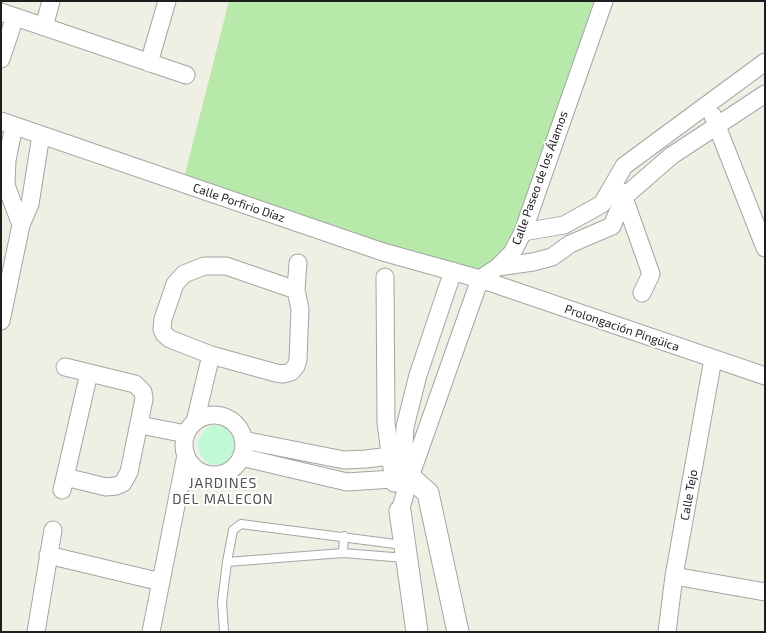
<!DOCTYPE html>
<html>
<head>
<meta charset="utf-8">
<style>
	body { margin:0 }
	#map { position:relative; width:766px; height:633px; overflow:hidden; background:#efefe4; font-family:"Exo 2",sans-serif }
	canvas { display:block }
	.frame { position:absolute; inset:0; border:2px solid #1e1e1e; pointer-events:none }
</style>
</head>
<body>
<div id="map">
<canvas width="766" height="633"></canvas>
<div class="frame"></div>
</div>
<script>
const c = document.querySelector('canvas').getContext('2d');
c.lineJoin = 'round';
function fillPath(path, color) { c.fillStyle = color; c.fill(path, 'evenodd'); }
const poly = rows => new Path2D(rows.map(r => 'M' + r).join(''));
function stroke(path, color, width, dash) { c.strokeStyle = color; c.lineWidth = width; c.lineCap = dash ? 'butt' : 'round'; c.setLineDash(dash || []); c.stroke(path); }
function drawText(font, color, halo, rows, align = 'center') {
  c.font = font + ' "Exo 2",sans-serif'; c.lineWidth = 4; c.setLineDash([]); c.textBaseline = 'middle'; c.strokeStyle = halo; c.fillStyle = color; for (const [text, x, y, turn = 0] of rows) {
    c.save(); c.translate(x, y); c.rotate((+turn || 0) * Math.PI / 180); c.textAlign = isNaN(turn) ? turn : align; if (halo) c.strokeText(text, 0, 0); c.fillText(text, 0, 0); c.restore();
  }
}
const grass = poly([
	[229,1,603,1,511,264,493,293,183,182]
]);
const park = poly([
	'198 445a20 20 0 1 1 40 0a20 20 0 1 1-40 0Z'
]);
const service = poly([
	[343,553,344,536],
	[227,562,343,553,405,558],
	[224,632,222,602,227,562,233,530,241,524,403,545]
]);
const minor = poly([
	[1,12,186,75],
	[44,27,51,1],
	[1,59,15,17],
	[149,63,167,1],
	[713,116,765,248],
	[1,121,383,252,480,279,765,376],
	[622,192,651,274,642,293],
	[21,225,30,204,41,135],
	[523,232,564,225,602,204,624,166,765,62],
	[498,267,533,262,552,257,570,244,612,226,624,197,671,156,765,94],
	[385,277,386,423,394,483],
	[296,290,226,266,204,266,184,274,175,284,163,319,162,329,164,334,170,339,211,355,276,373,283,374,291,372,296,366,298,360,300,309,296,290,298,263],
	[1,321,21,225,6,185,7,160,14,126],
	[65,367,135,384,143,392,144,399,129,472,123,483,116,486,106,487,65,477],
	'184 445a30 30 0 1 1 60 0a30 30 0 1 1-60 0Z',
	[195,422,211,355],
	[140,425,186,434],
	[243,440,344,460,366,459,390,456],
	[241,457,347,482,393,479],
	[402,485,405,427,418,375,453,271],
	[62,490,89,373],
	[400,511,410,477,480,279,498,267,512,253,523,232,604,1],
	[48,555,161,582],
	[674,576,765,592],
	[36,632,53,530],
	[151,632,186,455],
	[667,632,674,576,713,359]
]);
const tertiary = poly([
	[410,477,428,493,458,632],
	[400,511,417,632]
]);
const streetNames = [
	["Calle Paseo de los Álamos",540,178,-70],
	["Calle Porfirio Díaz",239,203,19],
	["Prolongación Pingüica",622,328,19],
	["Calle Tejo",689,495,-80]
];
const quarterNames = [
	["JARDINES",223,483],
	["DEL MALECON",223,499]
];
fillPath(grass, '#b6e9aa');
fillPath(park, '#c1f9d6');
stroke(service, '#a5a5a5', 10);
stroke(minor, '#a5a5a5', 19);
stroke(tertiary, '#a5a5a5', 23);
stroke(service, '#fff', 8);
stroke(minor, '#fff', 17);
stroke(tertiary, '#fff', 21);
drawText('12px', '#1e1e1e', '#fff', streetNames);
c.letterSpacing = '1px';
drawText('14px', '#515151', '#fff', quarterNames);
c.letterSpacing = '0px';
</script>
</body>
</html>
